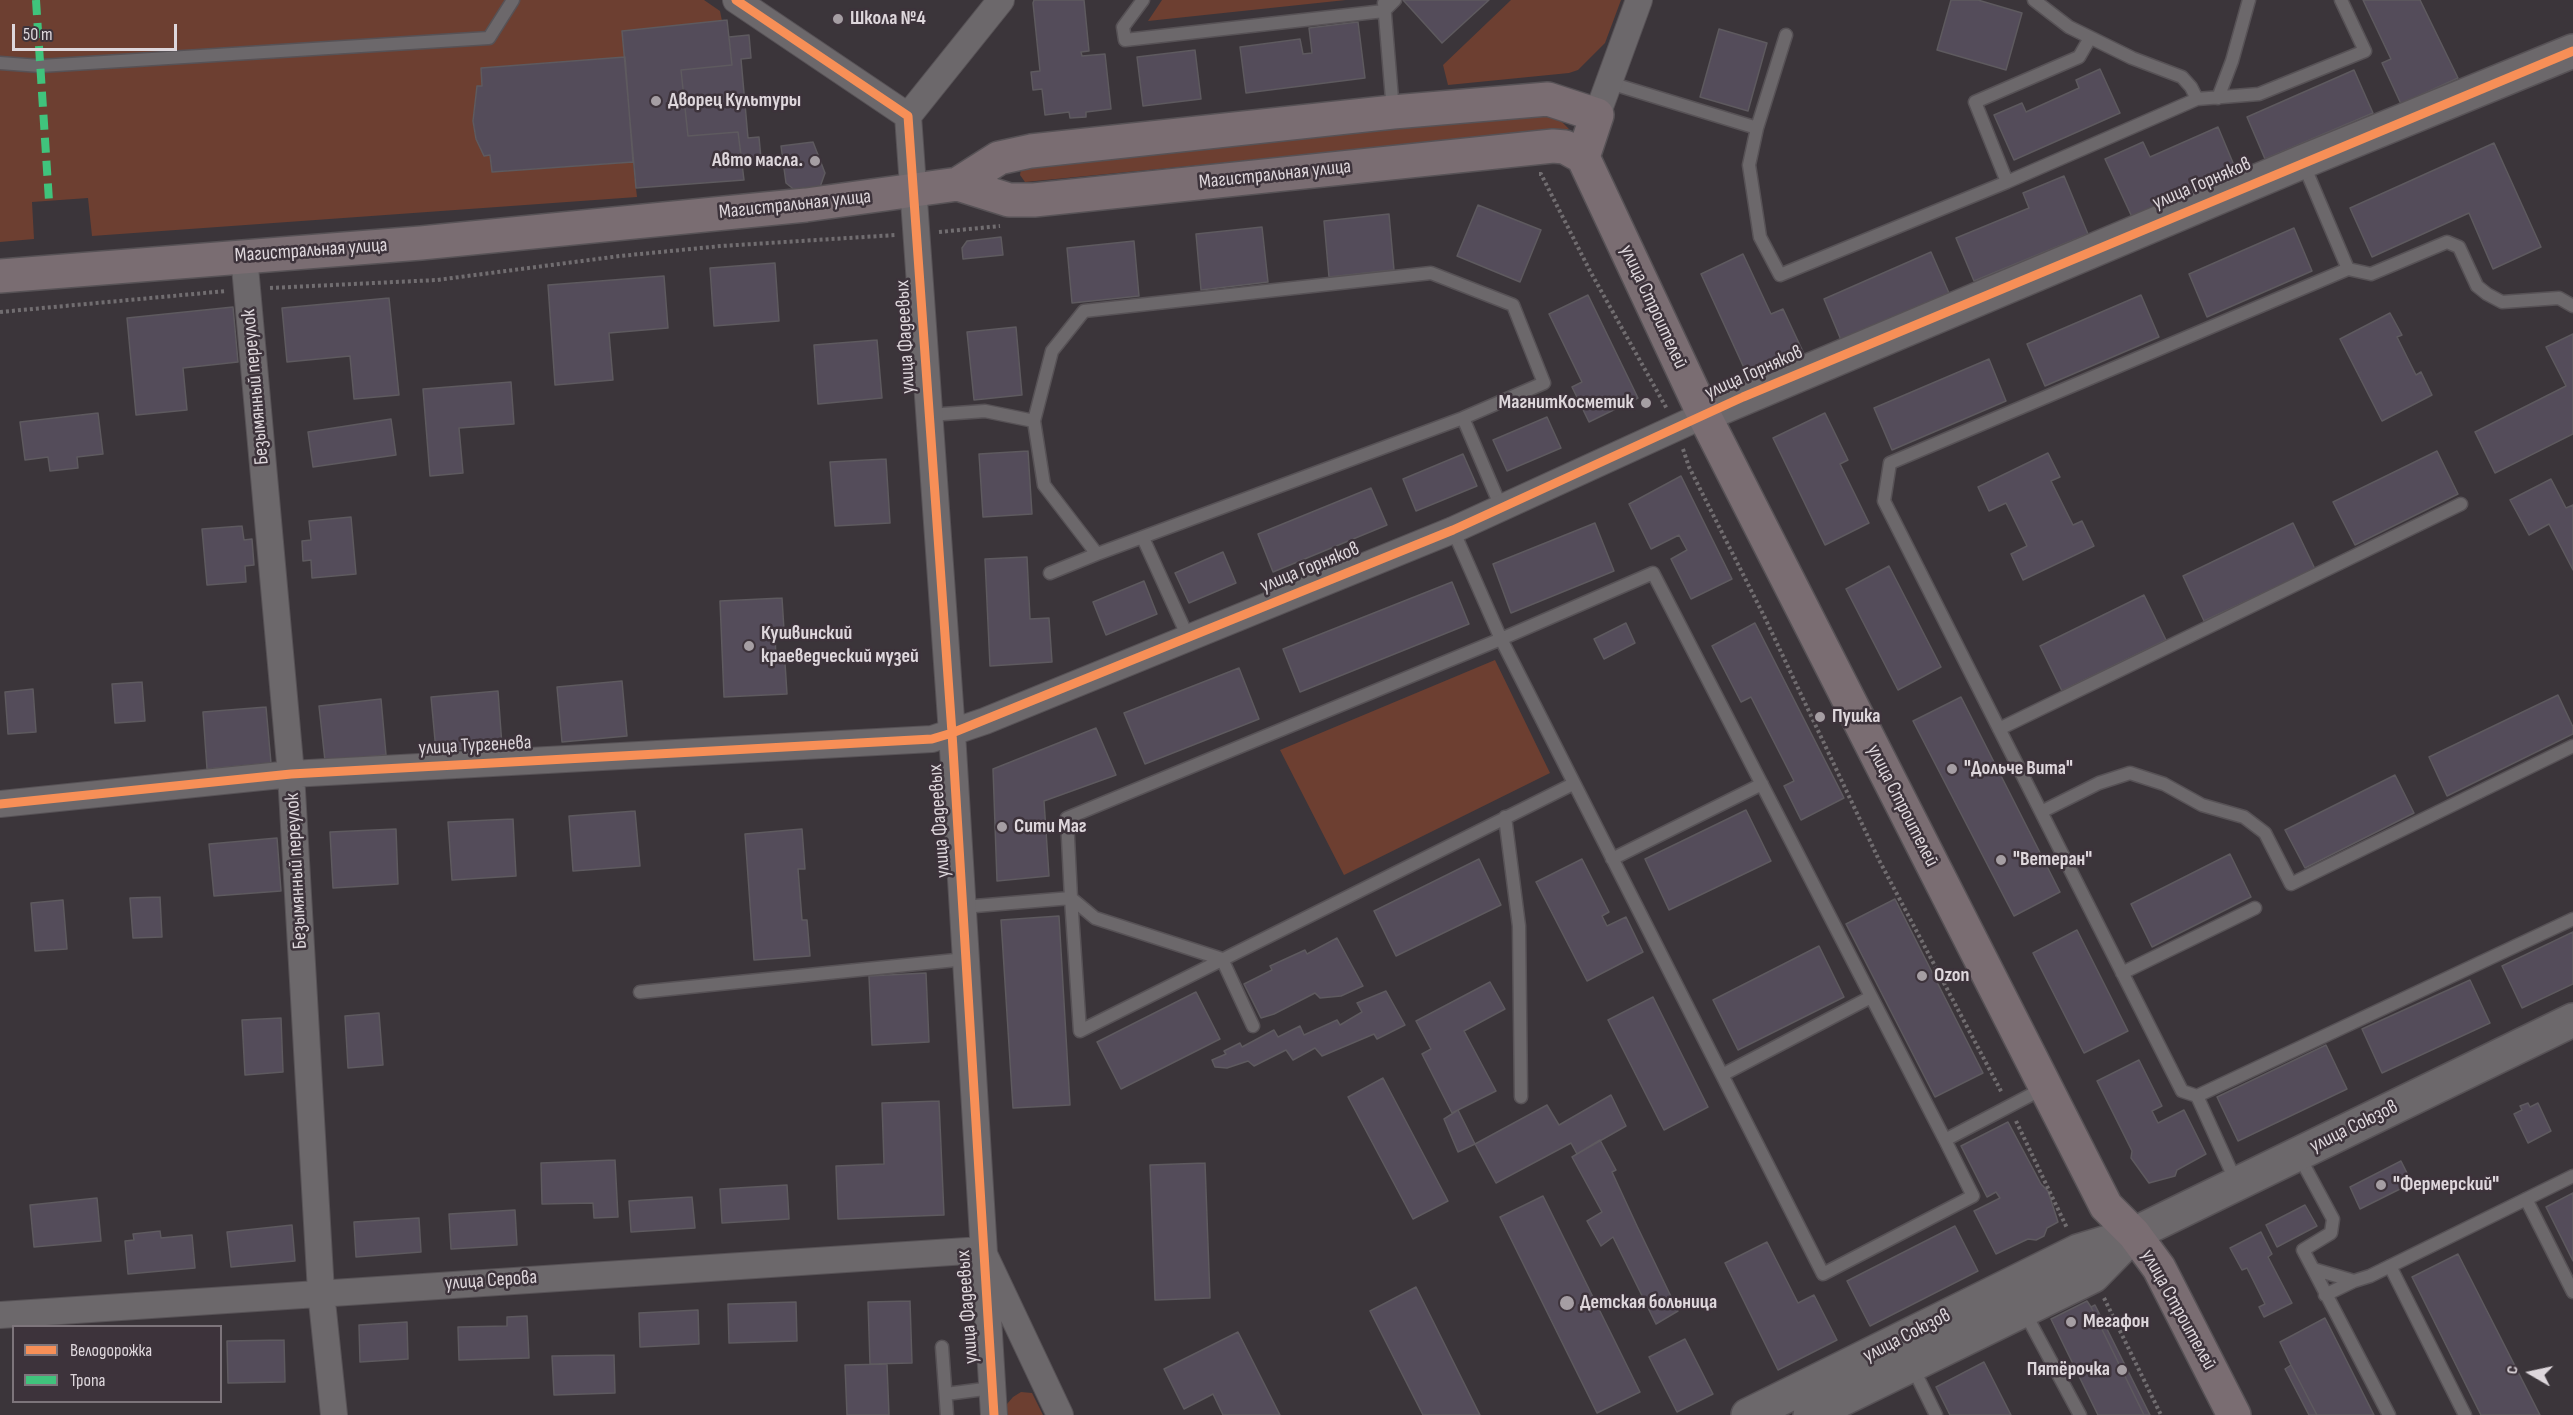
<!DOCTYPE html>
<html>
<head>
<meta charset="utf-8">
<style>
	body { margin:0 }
	#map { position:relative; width:2573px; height:1415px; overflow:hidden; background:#3b353a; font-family:"Sofia Sans Condensed",sans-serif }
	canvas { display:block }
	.legend { position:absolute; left:12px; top:1325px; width:210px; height:78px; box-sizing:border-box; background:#3d333b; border:2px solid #7d757b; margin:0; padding:8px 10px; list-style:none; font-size:18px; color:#ded7dc }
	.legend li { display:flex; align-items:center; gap:12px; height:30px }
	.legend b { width:30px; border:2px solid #7d757b }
	.north { position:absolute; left:2501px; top:1343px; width:60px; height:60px; -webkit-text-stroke:4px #3d333b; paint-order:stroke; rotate:279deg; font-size:16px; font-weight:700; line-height:24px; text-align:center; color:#ded7dc }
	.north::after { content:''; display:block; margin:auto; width:21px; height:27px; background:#ded7dc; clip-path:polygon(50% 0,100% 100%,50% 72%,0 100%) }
	.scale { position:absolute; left:12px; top:24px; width:165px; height:27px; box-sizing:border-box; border:3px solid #ded7dc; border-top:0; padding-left:8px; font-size:18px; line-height:21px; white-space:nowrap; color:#ded7dc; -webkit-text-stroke:4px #3d333b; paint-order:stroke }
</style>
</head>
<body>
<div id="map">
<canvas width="2573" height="1415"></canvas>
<ul class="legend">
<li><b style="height:8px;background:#f78f57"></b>Велодорожка</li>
<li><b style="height:8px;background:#40c37c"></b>Тропа</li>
</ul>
<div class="north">С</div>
<div class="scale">50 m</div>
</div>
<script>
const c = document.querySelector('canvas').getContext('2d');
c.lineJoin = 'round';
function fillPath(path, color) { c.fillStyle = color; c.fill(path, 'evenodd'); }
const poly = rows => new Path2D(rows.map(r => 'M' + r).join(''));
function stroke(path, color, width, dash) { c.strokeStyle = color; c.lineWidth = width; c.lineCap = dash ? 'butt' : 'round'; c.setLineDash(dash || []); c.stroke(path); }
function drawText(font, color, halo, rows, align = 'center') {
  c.font = font + ' "Sofia Sans Condensed",sans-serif'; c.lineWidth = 5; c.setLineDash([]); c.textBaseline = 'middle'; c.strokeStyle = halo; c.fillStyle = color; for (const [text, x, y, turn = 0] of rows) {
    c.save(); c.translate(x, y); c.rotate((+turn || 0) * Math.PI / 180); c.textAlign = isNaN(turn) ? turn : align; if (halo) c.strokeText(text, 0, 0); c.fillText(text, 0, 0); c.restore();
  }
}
const green = poly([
	[0,0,704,0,720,11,722,21,625,57,481,69,482,86,477,86,473,121,476,139,484,156,490,155,492,172,633,162,637,197,92,236,88,198,32,202,34,239,0,242],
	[1162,0,1346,0,1148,21],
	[1511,0,1621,0,1605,43,1578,70,1569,73,1448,85,1443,65],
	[1535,111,1560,120,1569,129,1025,182,1020,175,1022,163],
	[1495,660,1550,773,1344,875,1280,750],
	[1021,1392,1032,1393,1043,1415,1007,1415,1007,1404,1013,1397]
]);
const building = poly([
	[1034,0,1084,0,1089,51,1081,52,1082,56,1105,54,1111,109,1086,112,1086,117,1070,118,1069,112,1045,115,1042,89,1033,90,1031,72,1040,71,1033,3,1034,0],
	[1403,0,1489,0,1442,43,1403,0],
	[1951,0,1978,0,2022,13,2006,70,1937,50,1951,0],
	[2363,0,2420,0,2458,78,2401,104,2382,63,2391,59,2363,0],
	[727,20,732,65,681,70,688,136,738,132,744,180,636,188,622,31,727,20],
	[1358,22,1365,78,1246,93,1240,47,1300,39,1303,54,1312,53,1309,28,1358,22],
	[1719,29,1767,43,1748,111,1700,97,1719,29],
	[749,35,751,58,741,59,748,138,759,137,761,159,742,162,738,132,688,136,681,70,732,65,729,37,749,35],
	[1195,50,1201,99,1143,106,1137,57,1195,50],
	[625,57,633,162,492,172,490,155,484,156,476,139,473,121,477,86,482,86,481,68,625,57],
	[2100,69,2120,113,2014,160,1994,115,2022,103,2026,112,2079,88,2076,80,2100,69],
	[2354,70,2373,113,2265,159,2247,117,2354,70],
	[2218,127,2236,170,2132,217,2105,159,2143,142,2150,157,2218,127],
	[813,142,825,173,820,187,797,192,786,183,781,146,813,142],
	[2494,143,2541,247,2493,269,2469,213,2372,257,2350,208,2494,143],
	[2064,176,2088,234,1974,281,1956,238,2029,208,2023,193,2064,176],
	[1478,205,1541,230,1520,282,1457,256,1478,205],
	[1389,214,1394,270,1329,277,1324,221,1389,214],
	[1262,227,1268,282,1201,290,1196,234,1262,227],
	[2294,228,2312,271,2207,317,2189,274,2294,228],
	[1001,237,1003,255,963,259,962,248,967,241,1001,237],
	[1134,241,1139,296,1072,303,1067,248,1134,241],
	[1931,252,1949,293,1841,340,1824,299,1931,252],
	[1743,254,1771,314,1783,309,1805,356,1750,381,1701,274,1743,254],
	[775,263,779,321,714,326,710,268,775,263],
	[664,276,668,328,609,333,613,380,555,385,548,285,664,276],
	[1588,295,1638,398,1589,422,1572,387,1582,382,1549,314,1588,295],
	[2141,295,2159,337,2045,386,2027,344,2141,295],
	[389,298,399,395,354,399,350,356,287,362,282,308,389,298],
	[233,307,238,362,183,368,187,410,136,415,127,318,233,307],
	[2390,313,2402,335,2397,337,2416,375,2421,372,2432,395,2382,421,2340,339,2390,313],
	[1016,327,1022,395,974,400,967,332,1016,327],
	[2573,334,2573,434,2495,473,2475,432,2566,386,2546,347,2573,334],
	[877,340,882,398,818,404,814,345,877,340],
	[1989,359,2006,401,1892,450,1874,408,1989,359],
	[511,382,514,424,459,428,463,473,430,476,423,389,511,382],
	[98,413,103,454,77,457,78,468,50,471,48,457,25,460,20,422,98,413],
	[1825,413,1848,460,1840,464,1869,523,1825,545,1773,438,1825,413],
	[1547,417,1561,448,1507,471,1493,440,1547,417],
	[391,419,396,455,313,467,308,432,391,419],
	[1028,451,1032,514,983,517,979,454,1028,451],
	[2437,451,2458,494,2355,545,2333,502,2437,451],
	[2048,453,2060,477,2051,481,2073,525,2082,521,2094,546,2023,580,2011,554,2027,546,2006,503,1989,511,1978,487,2048,453],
	[1463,454,1477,486,1416,511,1403,479,1463,454],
	[886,459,890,523,835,526,830,462,886,459],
	[1681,476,1732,579,1691,599,1671,559,1687,550,1679,535,1651,549,1629,504,1681,476],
	[2551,479,2566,508,2573,505,2573,570,2549,524,2529,535,2510,500,2551,479],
	[1371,488,1387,525,1273,572,1258,534,1371,488],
	[351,517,356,574,312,578,311,560,303,561,302,541,311,540,309,521,351,517],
	[1595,523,1614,571,1511,613,1493,564,1595,523],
	[2293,523,2315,569,2204,621,2183,576,2293,523],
	[242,526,244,540,252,539,254,565,245,566,246,582,207,585,202,529,242,526],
	[1223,552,1236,583,1189,603,1175,573,1223,552],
	[1027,557,1030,619,1049,618,1052,662,990,666,985,559,1027,557],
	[1889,566,1941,667,1898,690,1846,589,1889,566],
	[1144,581,1157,614,1106,635,1093,602,1144,581],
	[1452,582,1469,624,1300,692,1283,649,1452,582],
	[2144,595,2166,640,2062,691,2040,646,2144,595],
	[782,598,784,630,775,630,776,663,785,663,787,694,724,697,720,601,782,598],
	[1626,623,1635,643,1604,659,1594,639,1626,623],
	[1755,623,1844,798,1801,820,1784,786,1794,781,1751,697,1741,702,1712,646,1755,623],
	[1239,668,1259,719,1145,764,1124,713,1239,668],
	[622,681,627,736,562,742,557,687,622,681],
	[142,682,145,721,115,723,112,684,142,682],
	[33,689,36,732,8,734,5,692,33,689],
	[498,691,502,746,436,751,431,697,498,691],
	[2558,695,2573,727,2573,734,2447,796,2429,757,2558,695],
	[1961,697,2060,892,2014,916,1913,721,1961,697],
	[381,699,386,755,325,761,319,706,381,699],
	[266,707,271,763,207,769,203,712,266,707],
	[1096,728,1116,775,1044,801,1049,876,997,881,993,769,1096,728],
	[2395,775,2414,813,2305,868,2285,830,2395,775],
	[1746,810,1771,861,1669,910,1645,859,1746,810],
	[635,811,640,866,573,871,569,816,635,811],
	[513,819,516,876,452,880,448,822,513,819],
	[396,829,398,884,333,888,330,832,396,829],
	[802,829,805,869,798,869,802,920,807,920,810,956,754,960,745,834,802,829],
	[277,838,281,891,214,896,209,844,277,838],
	[2230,854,2251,897,2152,947,2131,904,2230,854],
	[1479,859,1501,905,1396,956,1374,911,1479,859],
	[1582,859,1609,912,1602,916,1607,926,1626,917,1643,952,1587,981,1536,882,1582,859],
	[160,897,162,937,133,938,130,898,160,897],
	[1895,899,1983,1073,1935,1097,1846,924,1895,899],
	[63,900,67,949,35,951,31,903,63,900],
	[1059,916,1070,1105,1013,1108,1001,920,1059,916],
	[2077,930,2128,1031,2084,1053,2033,953,2077,930],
	[2573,932,2573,984,2522,1008,2502,966,2573,932],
	[1337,938,1363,986,1341,996,1320,998,1315,993,1274,1014,1261,1018,1244,984,1272,970,1270,966,1305,950,1307,954,1337,938],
	[1819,946,1844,997,1738,1050,1713,1000,1819,946],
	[926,973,929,1042,872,1045,869,976,926,973],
	[2470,980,2490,1023,2382,1073,2362,1029,2470,980],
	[1490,982,1505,1009,1464,1031,1496,1091,1452,1113,1422,1054,1431,1049,1416,1021,1490,982],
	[1386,991,1405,1025,1377,1039,1374,1034,1322,1056,1315,1048,1293,1060,1286,1050,1254,1066,1248,1061,1227,1068,1215,1067,1212,1060,1226,1054,1224,1051,1240,1043,1242,1047,1274,1030,1278,1037,1300,1026,1304,1035,1337,1020,1340,1025,1362,1012,1357,1003,1386,991],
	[1196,992,1220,1039,1121,1089,1097,1042,1196,992],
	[1653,997,1708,1107,1664,1130,1608,1020,1653,997],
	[379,1013,383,1065,348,1068,345,1016,379,1013],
	[281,1018,283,1072,245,1075,242,1020,281,1018],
	[2326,1045,2347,1089,2238,1141,2217,1097,2326,1045],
	[2139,1060,2162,1106,2152,1111,2158,1123,2184,1110,2206,1154,2177,1170,2175,1176,2149,1183,2131,1158,2132,1151,2097,1081,2139,1060],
	[1383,1078,1448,1201,1413,1219,1348,1097,1383,1078],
	[1611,1095,1626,1126,1577,1154,1571,1143,1496,1183,1475,1144,1547,1105,1559,1125,1611,1095],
	[939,1101,944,1215,838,1219,836,1166,884,1164,882,1103,939,1101],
	[2528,1103,2530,1107,2538,1103,2551,1131,2528,1143,2514,1114,2522,1110,2520,1106,2528,1103],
	[1458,1110,1475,1144,1458,1152,1444,1119,1458,1110],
	[2008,1122,2041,1184,2048,1191,2058,1222,2047,1228,2044,1236,2036,1240,2028,1239,1996,1254,1974,1211,2000,1198,1996,1192,1987,1197,1961,1146,2008,1122],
	[1600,1140,1616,1170,1612,1172,1637,1226,1678,1311,1656,1324,1613,1237,1601,1246,1587,1221,1602,1212,1572,1157,1600,1140],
	[615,1160,618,1217,594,1218,593,1203,542,1204,541,1163,615,1160],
	[2401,1161,2412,1183,2360,1209,2350,1187,2401,1161],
	[1205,1163,1210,1298,1155,1300,1150,1165,1205,1163],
	[787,1185,789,1219,722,1223,720,1189,787,1185],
	[2573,1193,2573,1261,2546,1207,2573,1193],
	[1543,1196,1640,1392,1597,1413,1500,1217,1543,1196],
	[692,1197,695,1228,631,1232,629,1201,692,1197],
	[97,1198,101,1241,34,1247,30,1205,97,1198],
	[2305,1205,2317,1226,2277,1247,2266,1225,2305,1205],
	[515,1210,517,1245,451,1249,449,1214,515,1210],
	[419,1218,421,1252,356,1257,354,1222,419,1218],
	[292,1225,295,1261,231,1267,227,1232,292,1225],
	[1955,1226,1978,1271,1870,1326,1847,1281,1955,1226],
	[160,1231,161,1238,192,1235,195,1268,128,1274,125,1241,134,1240,133,1234,160,1231],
	[2261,1232,2272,1254,2268,1257,2292,1303,2264,1317,2259,1307,2265,1304,2247,1268,2242,1270,2230,1248,2261,1232],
	[1767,1242,1798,1303,1814,1295,1837,1340,1778,1370,1725,1263,1767,1242],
	[2458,1254,2540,1415,2481,1415,2412,1277,2458,1254],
	[1416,1287,1480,1415,1423,1415,1370,1311,1416,1287],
	[910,1301,912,1363,870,1364,868,1302,910,1301],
	[2087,1301,2091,1307,2144,1415,2098,1415,2051,1319,2087,1301],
	[796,1302,797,1341,729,1343,728,1304,796,1302],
	[2095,1305,2150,1415,2144,1415,2091,1307,2095,1305],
	[698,1310,699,1344,640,1347,639,1313,698,1310],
	[527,1316,529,1358,459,1360,458,1327,507,1326,507,1317,527,1316],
	[2325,1318,2374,1415,2317,1415,2291,1365,2280,1342,2325,1318],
	[407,1322,408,1359,360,1362,359,1325,407,1322],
	[1238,1332,1280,1415,1223,1415,1213,1394,1184,1409,1164,1369,1238,1332],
	[1685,1339,1713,1394,1677,1412,1649,1357,1685,1339],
	[284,1340,285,1382,228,1383,227,1341,284,1340],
	[614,1355,615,1393,554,1395,552,1356,614,1355],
	[1984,1362,2011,1415,1950,1415,1936,1387,1984,1362],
	[887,1364,889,1415,847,1415,845,1365,887,1364],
	[2291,1365,2317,1415,2309,1415,2285,1369,2291,1365]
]);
const path = poly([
	[1539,174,1541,174,1590,271,1667,409],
	[939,232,1000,226],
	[270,288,437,280,620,256,721,246,896,235],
	[0,312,226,291],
	[1683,449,1689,467,1765,618,1879,860,2002,1093],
	[2016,1121,2067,1228],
	[2104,1298,2161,1415]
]);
const lane = poly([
	[1143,0,1123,27,1125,40,1384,11,1395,0],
	[2034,0,2069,27,2132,58,2182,77,2191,87,2197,99],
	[1384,3,1393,111],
	[0,63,40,66,489,38,513,0],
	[1610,83,1757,128,1786,35],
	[2218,98,2232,61,2249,0],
	[1757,128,1749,165,1760,237,1780,275,2007,182,2197,99,2259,94,2365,51,2341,0],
	[2007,182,1975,102,2079,57,2090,38],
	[2348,269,2371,274,2447,242,2459,247,2477,286,2487,294,2502,302,2559,298,2573,306],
	[929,415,985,411,1034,421],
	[1463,418,1097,554,1044,485,1034,421,1052,351,1084,311,1431,273,1513,305,1544,383,1463,418,1501,507],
	[1453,530,1501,639,1823,1274,1973,1196,1945,1140,2044,1088],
	[1143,538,1188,637],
	[1050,573,1097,554],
	[1999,729,2461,504],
	[2041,812,2099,783,2130,773,2164,784,2202,805,2244,817,2265,833,2291,884,2573,746],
	[1505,817,1519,926,1521,1097],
	[1612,859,1762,784],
	[1071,898,1080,1031,1573,784],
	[1071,898,1095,918,1222,959,1253,1026],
	[963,907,1071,898,1067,818,1501,639,1653,573,1945,1140],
	[2122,973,2255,908],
	[640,992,966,959],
	[1722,1075,1871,997],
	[2197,1096,2182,1091,1884,501,1890,463,2348,269,2303,163],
	[2298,1154,2333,1219,2331,1233,2303,1250,2313,1269,2354,1281,2370,1276,2573,1176],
	[2237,1184,2197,1096,2573,919],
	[2526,1199,2573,1292],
	[2390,1266,2465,1415],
	[2313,1269,2389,1415],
	[2325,1295,2354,1281],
	[2024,1311,2080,1415],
	[942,1347,947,1415],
	[1912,1366,1936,1415],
	[946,1394,992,1388]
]);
const street = poly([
	[736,0,908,116,952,733,994,1415],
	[1597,115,1639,0],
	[908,116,1001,0],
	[244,256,291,774,321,1292,334,1415],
	[0,804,291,774,932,739,985,721,1453,530,1704,415],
	[0,1315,982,1250,1060,1415]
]);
const secondary = poly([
	[1704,415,2302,162,2573,51],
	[1748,1415,2078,1251,2134,1234,2573,1020],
	[1810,1415,2093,1276,2131,1237]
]);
const primary = poly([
	[958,184,999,158,1031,151,1393,112,1548,99,1597,115,1583,157,1704,415,2106,1206,2134,1234,2159,1268,2234,1415],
	[0,276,421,243,806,205,958,184,1009,200,1034,200,1553,146,1565,147,1583,157]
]);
const quiet = poly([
	[36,0,49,201]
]);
const cycleway = poly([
	[736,0,908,116,952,733,994,1415],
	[0,804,291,774,932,739,952,733,1453,530,1743,397,2573,51]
]);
const markers = [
	[838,19,6,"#a59ea3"],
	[656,101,6,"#a59ea3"],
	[815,161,6,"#a59ea3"],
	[1646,403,6,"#a59ea3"],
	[749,646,6,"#a59ea3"],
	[1820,717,6,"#a59ea3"],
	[1952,769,6,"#a59ea3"],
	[1002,827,6,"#a59ea3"],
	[2001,860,6,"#a59ea3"],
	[1922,976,6,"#a59ea3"],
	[2381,1185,6,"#a59ea3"],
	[1567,1303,8,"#a59ea3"],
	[2071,1322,6,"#a59ea3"],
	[2122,1370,6,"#a59ea3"]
];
const poiNames = [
	["Школа №4",850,19],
	["Дворец Культуры",668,101],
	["Авто масла.",803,161,"right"],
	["МагнитКосметик",1634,403,"right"],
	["Кушвинский",761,634],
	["краеведческий музей",761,657],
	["Пушка",1832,717],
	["\"Дольче Вита\"",1964,769],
	["Сити Маг",1014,827],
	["\"Ветеран\"",2013,860],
	["Ozon",1934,976],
	["\"Фермерский\"",2393,1185],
	["Детская больница",1580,1303],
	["Мегафон",2083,1322],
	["Пятёрочка",2110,1370,"right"]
];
const streetNames = [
	["Магистральная улица",1275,175,-6],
	["улица Горняков",2202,184,-23],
	["Магистральная улица",795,205,-6],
	["Магистральная улица",311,251,-4],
	["улица Строителей",1653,307,65],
	["улица Фадеевых",906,337,-93],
	["улица Горняков",1754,373,-24],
	["Безымянный переулок",256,387,-95],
	["улица Горняков",1310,568,-22],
	["улица Тургенева",475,746,-3],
	["улица Строителей",1902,806,63],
	["улица Фадеевых",940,821,-94],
	["Безымянный переулок",297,871,-93],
	["улица Союзов",2354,1127,-26],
	["улица Серова",491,1281,-4],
	["улица Фадеевых",968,1307,-94],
	["улица Строителей",2178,1310,61],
	["улица Союзов",1907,1336,-27]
];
fillPath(green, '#6d3f31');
fillPath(building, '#544c5a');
stroke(building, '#5e5a5f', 1.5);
stroke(lane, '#575256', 15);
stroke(street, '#575256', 28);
stroke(secondary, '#575256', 36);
stroke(primary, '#575256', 36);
stroke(path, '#716d70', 4, [3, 3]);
stroke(lane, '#6c686b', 12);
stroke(street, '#6c686b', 26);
stroke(secondary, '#6c686b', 33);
stroke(primary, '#7a6d72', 33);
stroke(quiet, '#40c37c', 8, [15, 8]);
stroke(cycleway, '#f78f57', 9);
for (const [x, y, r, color] of markers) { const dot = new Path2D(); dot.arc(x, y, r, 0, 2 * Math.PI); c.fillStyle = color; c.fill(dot); stroke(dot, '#3d333b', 2); }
drawText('bold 20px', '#ded7dc', '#3d333b', poiNames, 'left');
drawText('20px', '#ded7dc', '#3d333b', streetNames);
</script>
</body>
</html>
